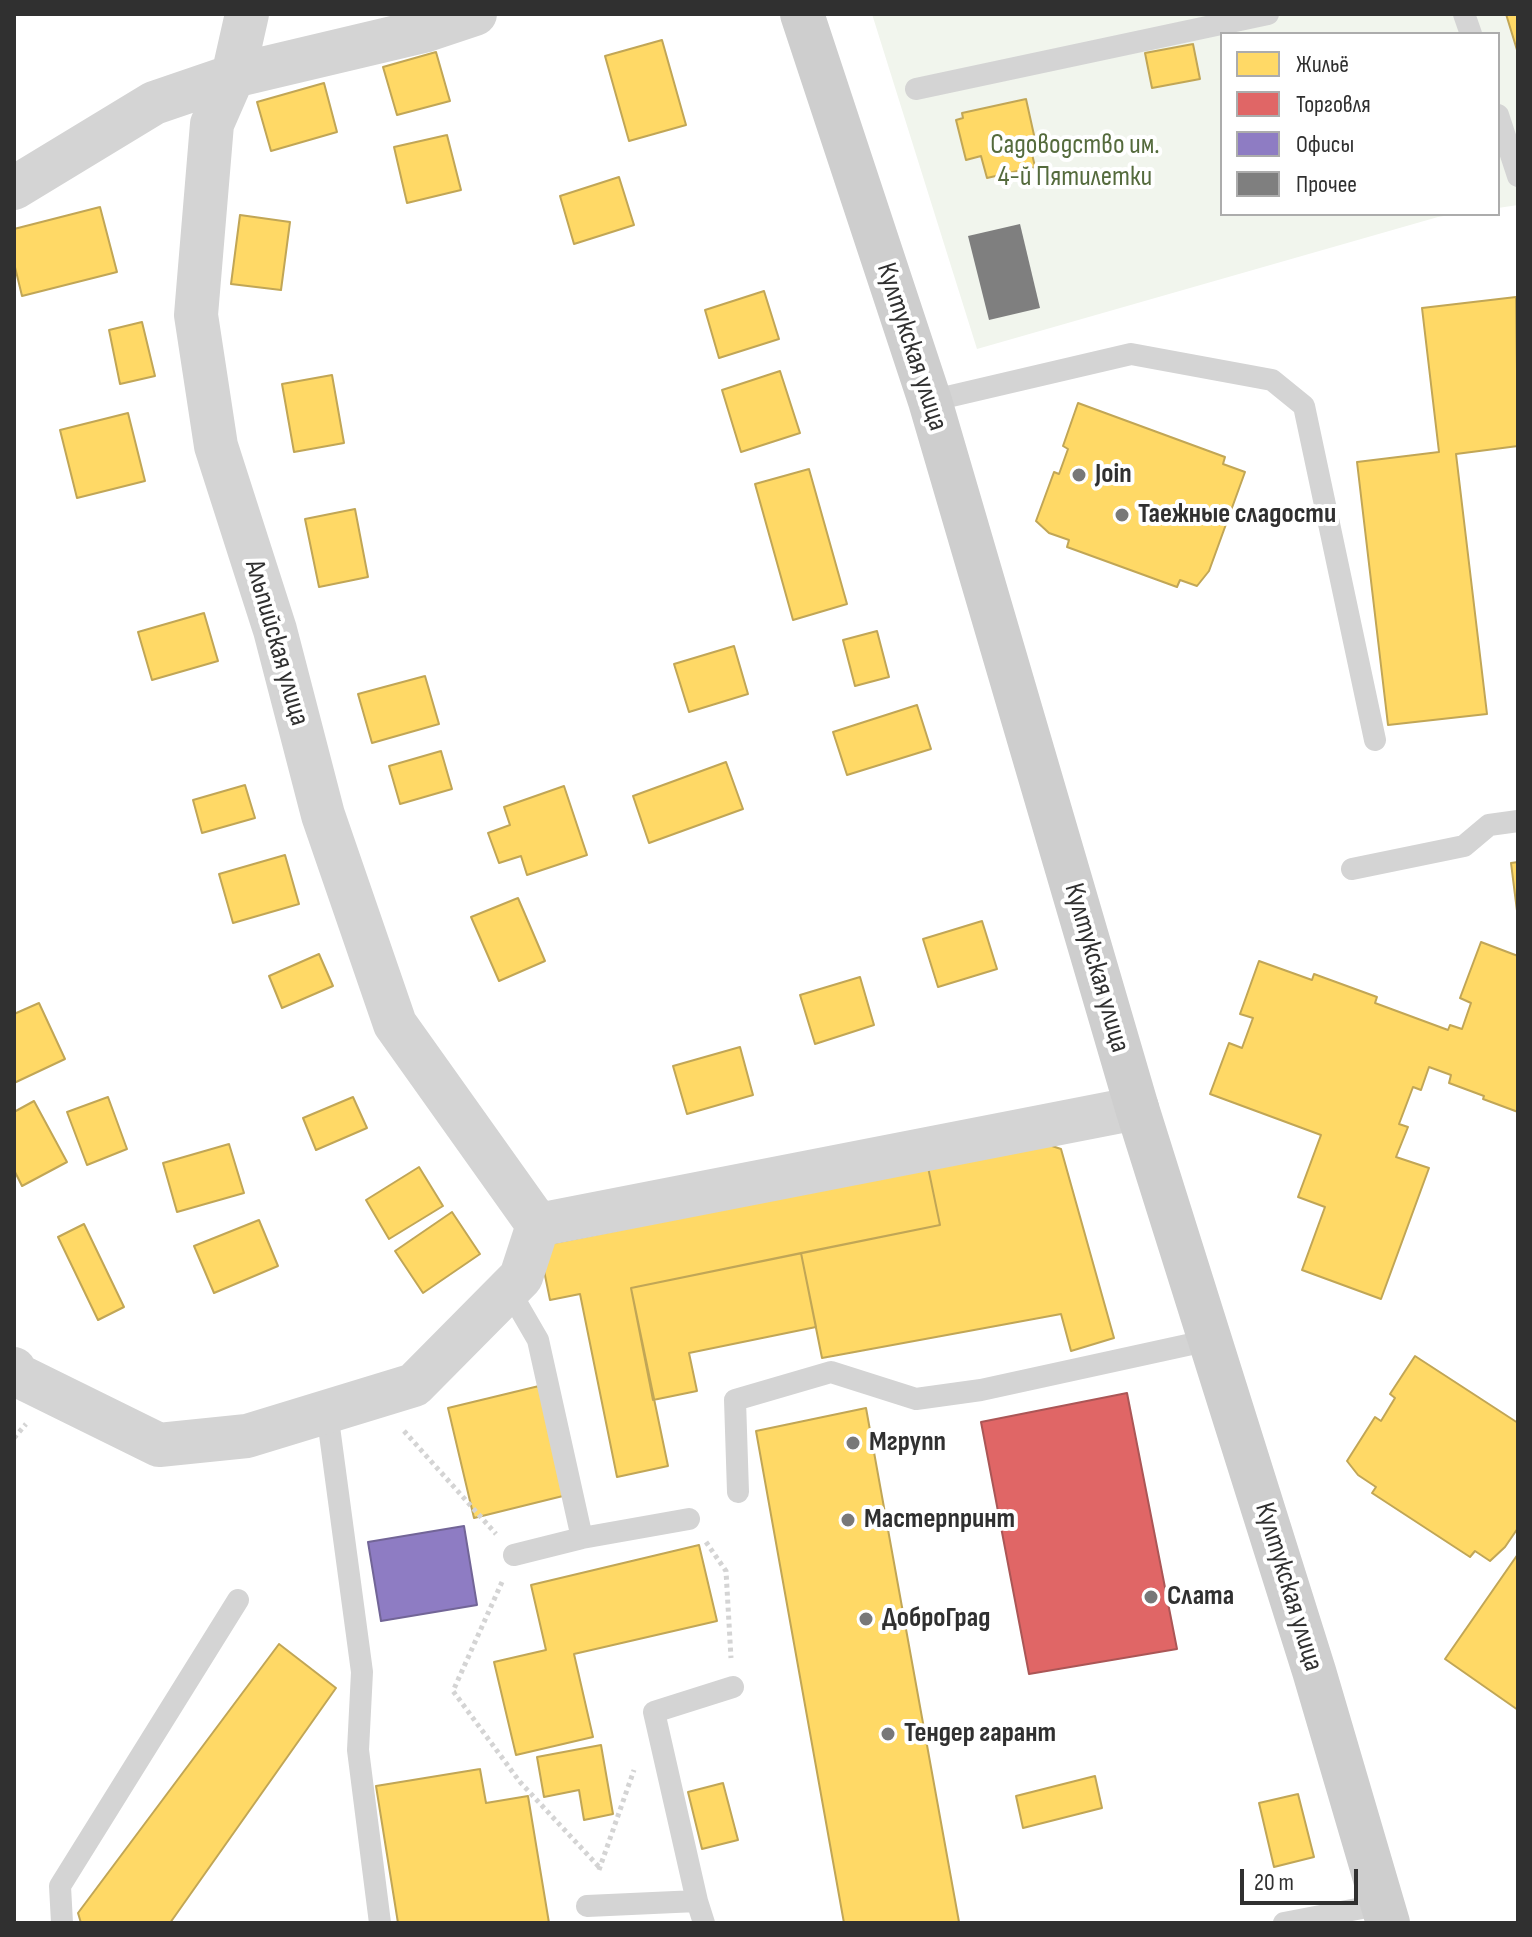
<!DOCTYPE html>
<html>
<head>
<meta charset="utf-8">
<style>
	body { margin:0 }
	#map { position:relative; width:1532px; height:1937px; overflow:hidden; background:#fff; font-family:"Sofia Sans Condensed",sans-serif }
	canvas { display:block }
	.frame { position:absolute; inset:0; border:16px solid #303030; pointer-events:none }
	.legend { position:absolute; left:1220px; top:32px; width:280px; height:184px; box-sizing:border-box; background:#fff; border:2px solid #acacac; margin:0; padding:10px 14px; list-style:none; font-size:24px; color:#303030 }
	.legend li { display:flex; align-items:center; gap:16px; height:40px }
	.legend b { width:40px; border:2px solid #acacac }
	.scale { position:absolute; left:1240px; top:1869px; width:118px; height:36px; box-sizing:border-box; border:4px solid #303030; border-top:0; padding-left:10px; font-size:24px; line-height:28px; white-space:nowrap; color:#303030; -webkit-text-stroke:6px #fff; paint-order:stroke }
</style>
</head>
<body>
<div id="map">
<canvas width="1532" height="1937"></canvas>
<div class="frame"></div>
<ul class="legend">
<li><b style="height:22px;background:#ffd966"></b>Жильё</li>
<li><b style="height:22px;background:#e06666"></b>Торговля</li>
<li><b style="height:22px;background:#8e7cc3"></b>Офисы</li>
<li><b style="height:22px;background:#7f7f7f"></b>Прочее</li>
</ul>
<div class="scale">20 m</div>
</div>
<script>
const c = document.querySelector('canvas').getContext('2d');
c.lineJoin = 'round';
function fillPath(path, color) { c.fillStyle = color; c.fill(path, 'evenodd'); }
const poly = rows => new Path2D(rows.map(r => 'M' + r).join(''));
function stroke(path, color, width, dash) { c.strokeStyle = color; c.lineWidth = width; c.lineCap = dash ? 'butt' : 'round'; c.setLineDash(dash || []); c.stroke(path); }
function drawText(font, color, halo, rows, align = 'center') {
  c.font = font + ' "Sofia Sans Condensed",sans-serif'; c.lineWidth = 8; c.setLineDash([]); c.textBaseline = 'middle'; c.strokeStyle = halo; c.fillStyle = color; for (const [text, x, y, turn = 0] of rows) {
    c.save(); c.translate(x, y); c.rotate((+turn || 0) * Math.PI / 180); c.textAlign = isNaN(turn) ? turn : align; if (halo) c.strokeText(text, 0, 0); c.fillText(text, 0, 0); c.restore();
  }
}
const green = poly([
	[872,14,1518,14,1518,205,1498,208,1498,34,1222,34,1222,214,1456,214,1438,217,977,349]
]);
const homes = poly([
	[1506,14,1518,14,1518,49,1517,50,1506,14],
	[662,40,686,125,629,141,605,56,662,40],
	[1193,44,1200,79,1152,88,1145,53,1193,44],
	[436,52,450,101,397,115,383,67,436,52],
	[324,83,337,132,271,151,257,102,324,83],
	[1026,99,1036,144,1030,145,1035,167,987,178,981,156,966,160,956,120,963,118,962,113,1026,99],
	[447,135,461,190,407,203,394,147,447,135],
	[619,177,634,225,574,244,560,196,619,177],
	[100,207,117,272,22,296,14,263,14,229,100,207],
	[240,215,290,222,281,290,231,284,240,215],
	[764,291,779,339,719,358,705,310,764,291],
	[1516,297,1518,446,1456,454,1487,714,1388,725,1357,462,1439,452,1422,308,1516,297],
	[142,322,155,376,120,384,109,330,142,322],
	[780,371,800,433,741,452,722,390,780,371],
	[332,375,344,443,294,452,282,384,332,375],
	[1078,403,1225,457,1223,464,1245,472,1209,571,1197,586,1180,580,1177,587,1067,547,1069,540,1049,533,1036,521,1054,472,1059,474,1068,449,1063,446,1078,403],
	[128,413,145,481,77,498,60,430,128,413],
	[809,469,847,604,793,620,755,484,809,469],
	[355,509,368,577,319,587,305,519,355,509],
	[204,613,218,661,152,680,138,632,204,613],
	[877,631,889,677,855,686,843,640,877,631],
	[734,646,748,694,689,712,674,664,734,646],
	[425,676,439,724,372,743,358,694,425,676],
	[917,705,931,749,847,775,833,732,917,705],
	[441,751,452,789,400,804,389,766,441,751],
	[726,762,743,809,649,843,633,796,726,762],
	[245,785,255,818,202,833,193,800,245,785],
	[564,786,587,855,527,875,521,856,499,863,488,833,510,825,504,807,564,786],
	[285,855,299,904,233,923,219,874,285,855],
	[1518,862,1518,919,1511,863,1518,862],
	[518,898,545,961,499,981,471,917,518,898],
	[982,921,997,969,938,987,923,939,982,921],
	[1481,942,1518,956,1518,1112,1483,1099,1484,1096,1449,1083,1451,1075,1429,1067,1421,1090,1413,1087,1399,1124,1408,1127,1396,1157,1429,1168,1381,1299,1302,1270,1325,1207,1298,1197,1321,1135,1210,1094,1229,1043,1242,1048,1253,1018,1240,1014,1259,961,1312,980,1314,974,1377,997,1375,1003,1448,1030,1450,1025,1462,1029,1471,1003,1460,998,1481,942],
	[319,954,333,986,282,1008,269,976,319,954],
	[860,977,874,1025,815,1044,800,995,860,977],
	[39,1003,65,1059,14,1083,14,1014,39,1003],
	[740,1047,753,1095,687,1114,673,1066,740,1047],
	[108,1097,127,1149,87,1165,67,1112,108,1097],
	[353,1097,367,1128,316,1150,303,1118,353,1097],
	[34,1101,67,1162,22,1186,14,1170,14,1112,34,1101],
	[1037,1141,1061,1149,1114,1338,1071,1351,1061,1314,822,1358,801,1253,940,1225,928,1167,1037,1141],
	[229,1144,244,1193,177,1212,163,1163,229,1144],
	[419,1167,443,1206,389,1239,366,1200,419,1167],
	[928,1167,940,1225,631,1288,668,1466,617,1477,580,1294,550,1300,539,1246,928,1167],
	[452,1212,480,1254,423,1293,395,1251,452,1212],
	[259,1220,278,1266,214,1293,194,1246,259,1220],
	[84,1224,124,1307,98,1320,58,1237,84,1224],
	[801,1253,816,1327,689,1353,697,1391,653,1400,631,1288,801,1253],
	[1415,1356,1518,1423,1518,1528,1505,1547,1490,1561,1475,1551,1470,1557,1372,1493,1376,1487,1358,1475,1347,1461,1375,1417,1381,1421,1395,1398,1390,1394,1415,1356],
	[539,1386,567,1495,474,1518,448,1408,539,1386],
	[866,1408,959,1922,844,1923,756,1431,866,1408],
	[699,1545,717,1621,574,1654,593,1737,516,1755,494,1662,546,1650,531,1585,699,1545],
	[1518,1554,1518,1710,1445,1659,1518,1554],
	[279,1644,336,1688,170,1923,81,1923,78,1913,279,1644],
	[601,1745,613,1814,584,1820,579,1790,544,1797,537,1757,601,1745],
	[480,1769,486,1803,528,1796,549,1923,398,1923,376,1786,480,1769],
	[1095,1776,1102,1808,1023,1828,1016,1796,1095,1776],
	[723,1783,738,1840,702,1849,688,1792,723,1783],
	[1298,1794,1314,1857,1274,1867,1259,1803,1298,1794]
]);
const shops = poly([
	[1127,1393,1177,1649,1029,1674,981,1422,1127,1393]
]);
const offices = poly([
	[464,1526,477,1605,381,1621,368,1542,464,1526]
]);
const building = poly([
	[1020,224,1040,308,989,320,968,236]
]);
const path = poly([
	[404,1431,496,1534],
	[14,1438,26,1424],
	[706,1542,726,1571,731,1658],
	[502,1582,453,1691,520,1782,600,1868],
	[599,1870,634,1770]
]);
const lane = poly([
	[1464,14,1471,34],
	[916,89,1268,14],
	[1498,115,1518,176],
	[930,401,1131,354,1272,380,1304,406,1375,740],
	[1352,869,1464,846,1489,825,1518,821],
	[509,1290,538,1340,582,1538,514,1555],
	[327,1412,362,1672,358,1750,380,1923],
	[738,1492,735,1400,831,1372,916,1399,981,1390,1210,1340],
	[582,1538,689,1519],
	[697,1901,654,1712,733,1687],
	[587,1906,697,1901,704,1923],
	[62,1923,60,1886,238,1600],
	[1284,1923,1383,1904]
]);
const street = poly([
	[247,14,233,76,212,124,196,315,216,446,275,630,323,815,395,1024,538,1225],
	[14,188,154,103,233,76,427,30,475,14],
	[14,1369,17,1375,159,1445,247,1436,414,1385,521,1277,538,1225,1137,1108]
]);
const secondary = poly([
	[802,14,930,401,1137,1108,1314,1671,1388,1923]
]);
const markers = [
	[1079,475,8,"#787878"],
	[1122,515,8,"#787878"],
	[853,1443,8,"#787878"],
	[848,1520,8,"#787878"],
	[1151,1597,8,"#787878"],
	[866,1619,8,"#787878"],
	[888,1734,8,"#787878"]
];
const parkNames = [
	["Садоводство им.",1075,146],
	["4-й Пятилетки",1075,178]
];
const streetNames = [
	["Култукская улица",911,347,72],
	["Альпийская улица",276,643,74],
	["Култукская улица",1096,968,74],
	["Култукская улица",1288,1587,73]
];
const poiNames = [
	["Join",1095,475],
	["Таежные сладости",1138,515],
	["Мгрупп",869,1443],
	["Мастерпринт",864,1520],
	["Слата",1167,1597],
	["ДоброГрад",882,1619],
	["Тендер гарант",904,1734]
];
fillPath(green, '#f1f5ed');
fillPath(homes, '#ffd966');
stroke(homes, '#c1a656', 2);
fillPath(shops, '#e06666');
stroke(shops, '#ab5656', 2);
fillPath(offices, '#8e7cc3');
stroke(offices, '#726597', 2);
fillPath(building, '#7f7f7f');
stroke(path, '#d4d4d4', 5, [4, 4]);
stroke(lane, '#d4d4d4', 22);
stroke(street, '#d4d4d4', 44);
stroke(secondary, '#cecece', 44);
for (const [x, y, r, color] of markers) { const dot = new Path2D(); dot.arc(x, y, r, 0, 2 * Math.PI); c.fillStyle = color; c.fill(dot); stroke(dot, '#fff', 3); }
drawText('28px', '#556b3d', '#fff', parkNames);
drawText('28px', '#303030', '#fff', streetNames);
drawText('bold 28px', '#303030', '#fff', poiNames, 'left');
</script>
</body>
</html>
